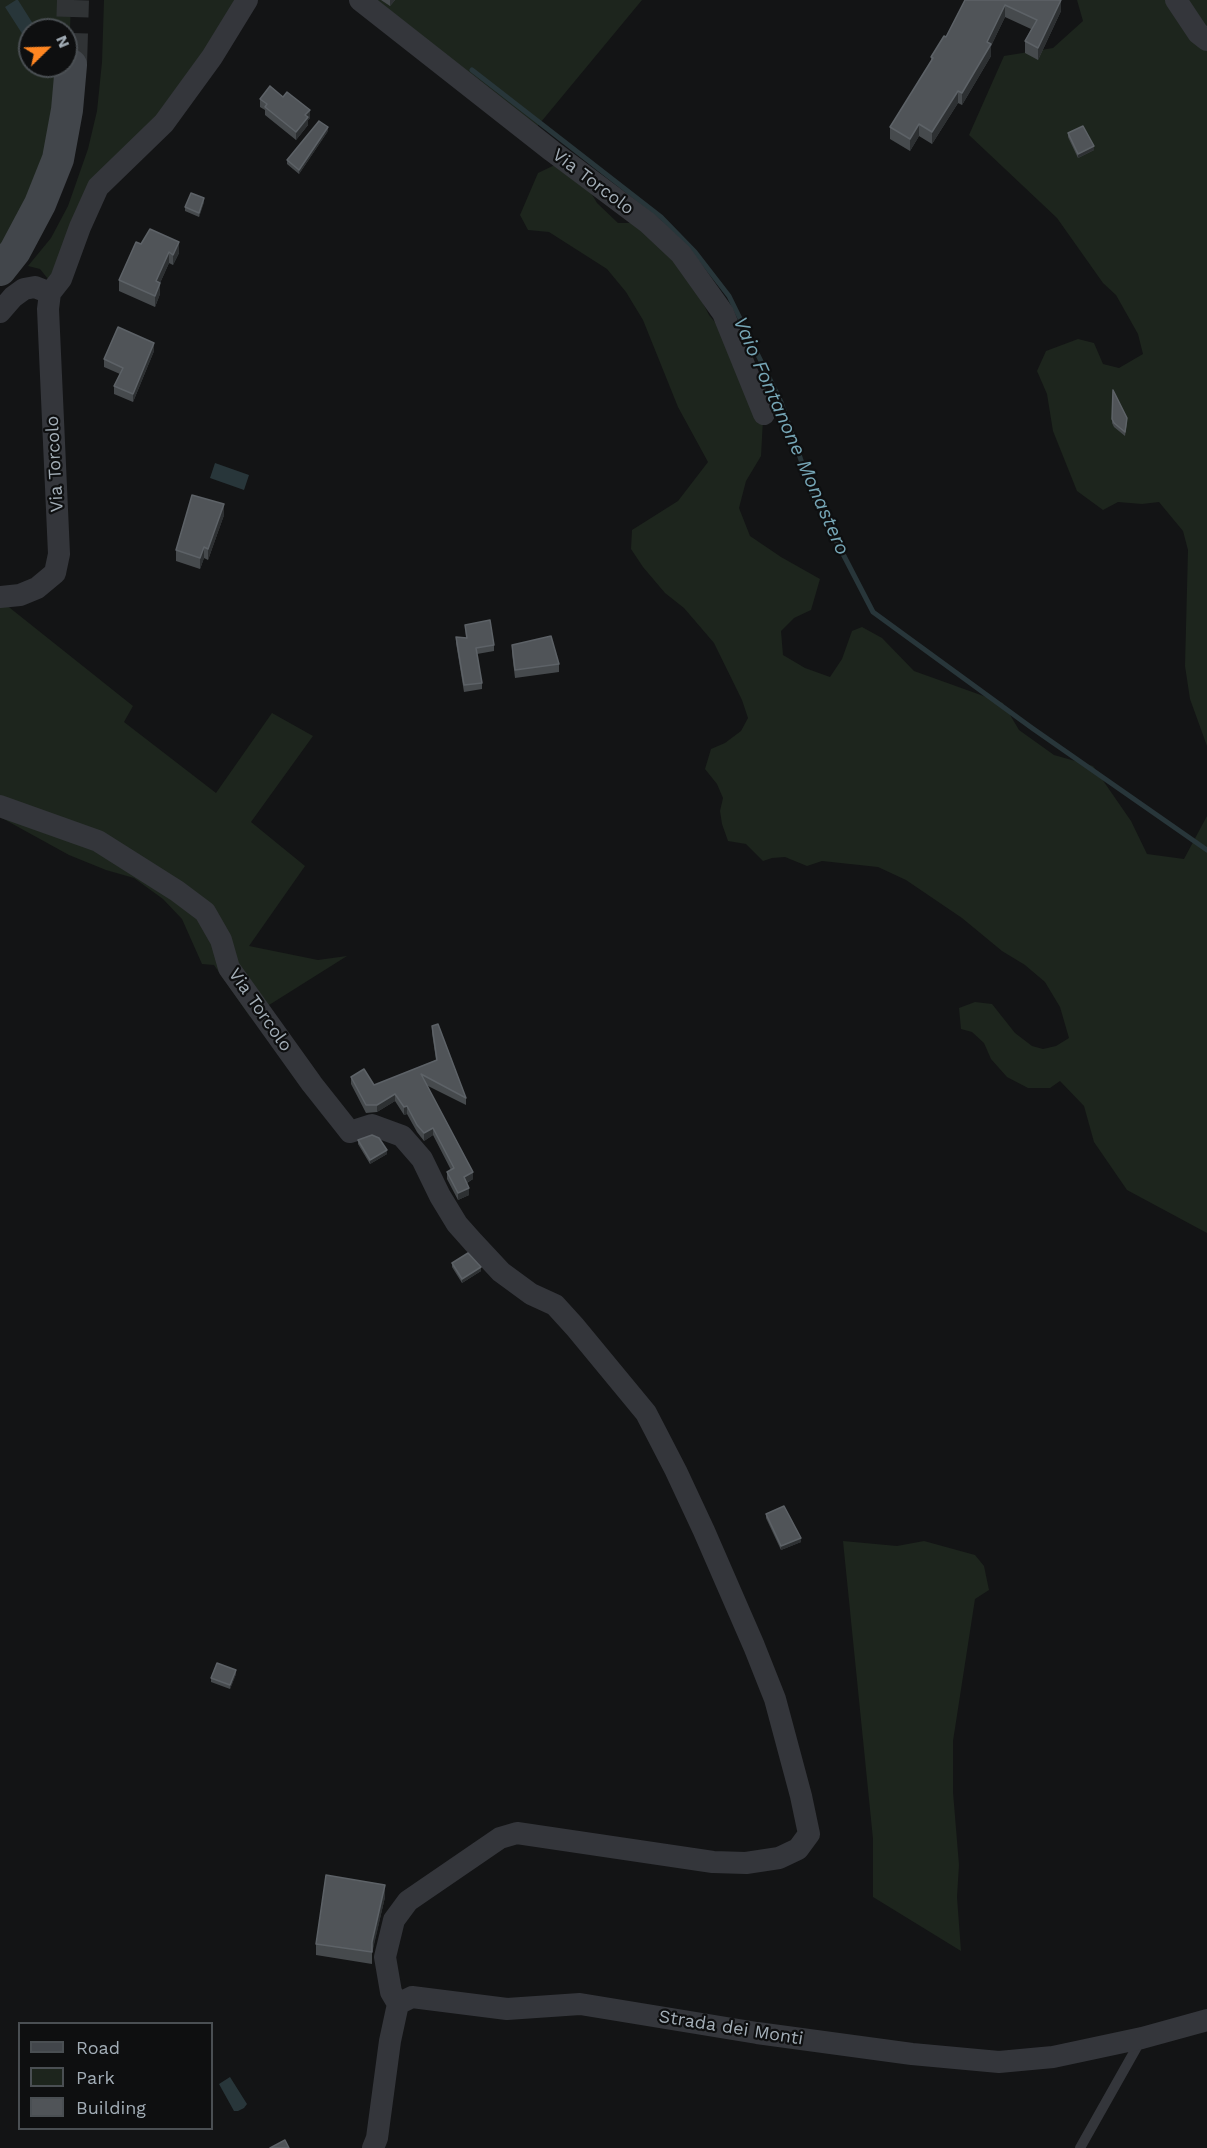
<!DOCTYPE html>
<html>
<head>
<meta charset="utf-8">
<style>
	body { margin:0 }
	#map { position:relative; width:1207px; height:2148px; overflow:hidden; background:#131415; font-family:"Work Sans",sans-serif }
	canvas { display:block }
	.legend { position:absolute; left:18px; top:2022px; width:195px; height:108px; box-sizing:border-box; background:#0e0f10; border:2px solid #4a4f53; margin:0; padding:8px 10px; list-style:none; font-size:18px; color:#a3aeb7 }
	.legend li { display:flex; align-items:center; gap:12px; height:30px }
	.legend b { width:30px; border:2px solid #4a4f53 }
	.north { position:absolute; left:18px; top:18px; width:60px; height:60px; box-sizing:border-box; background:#0e0f10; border:2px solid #4a4f53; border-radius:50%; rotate:67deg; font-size:16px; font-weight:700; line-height:24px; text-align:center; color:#a3aeb7 }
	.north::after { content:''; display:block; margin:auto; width:21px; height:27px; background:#ff8621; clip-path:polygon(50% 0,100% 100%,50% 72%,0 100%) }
</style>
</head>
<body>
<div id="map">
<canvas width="1207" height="2148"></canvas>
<ul class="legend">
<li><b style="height:8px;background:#42464b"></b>Road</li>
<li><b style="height:16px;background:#1d251d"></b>Park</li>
<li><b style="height:16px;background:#505458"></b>Building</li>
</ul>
<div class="north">N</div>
</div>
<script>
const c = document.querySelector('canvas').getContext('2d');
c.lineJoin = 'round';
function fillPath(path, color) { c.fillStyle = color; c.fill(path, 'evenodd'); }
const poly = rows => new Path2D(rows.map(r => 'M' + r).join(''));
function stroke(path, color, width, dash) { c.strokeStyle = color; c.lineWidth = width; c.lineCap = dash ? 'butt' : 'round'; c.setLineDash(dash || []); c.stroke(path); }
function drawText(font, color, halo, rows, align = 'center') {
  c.font = font + ' "Work Sans",sans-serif'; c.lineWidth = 4.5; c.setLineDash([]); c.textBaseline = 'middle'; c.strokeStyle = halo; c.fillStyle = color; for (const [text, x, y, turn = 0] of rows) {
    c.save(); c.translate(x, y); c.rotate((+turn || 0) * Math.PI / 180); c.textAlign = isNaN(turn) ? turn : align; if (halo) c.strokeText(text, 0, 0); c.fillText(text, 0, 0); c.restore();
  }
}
const green = poly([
	[0,0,71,0,69,60,57,140,0,248],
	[30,30,66,30,66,66,30,66],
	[104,0,255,0,108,179,74,269,48,279,40,269,28,266,51,238,68,206,88,149,97,111,102,62],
	[367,0,642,0,536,128],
	[1077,0,1207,0,1207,746,1190,699,1185,666,1188,550,1183,531,1159,502,1142,504,1118,502,1103,510,1077,491,1053,431,1047,394,1037,371,1046,351,1078,339,1094,343,1103,364,1119,368,1143,354,1138,334,1116,295,1103,283,1057,218,969,135,1004,56,1053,48,1083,21],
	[559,163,581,176,597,203,618,223,650,223,673,243,709,315,729,339,763,419,761,456,746,481,739,508,750,536,781,557,820,579,811,610,794,618,781,631,783,655,805,668,830,677,842,659,852,631,862,627,882,638,914,671,1003,703,1019,730,1054,755,1093,766,1131,821,1147,854,1184,859,1207,816,1207,1233,1127,1190,1094,1142,1084,1106,1060,1081,1050,1088,1028,1088,1007,1077,991,1059,984,1043,972,1032,961,1029,959,1008,975,1002,992,1004,1015,1033,1032,1046,1043,1049,1056,1046,1069,1038,1060,1007,1045,982,1025,965,1002,951,962,918,906,880,878,867,822,861,807,866,785,857,772,858,763,861,746,844,728,841,722,824,720,811,723,798,717,784,705,769,711,749,725,743,741,731,748,718,742,700,714,643,684,608,665,593,643,567,631,549,632,530,678,501,708,462,678,407,643,320,626,292,607,269,549,232,528,230,520,215,538,173],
	[0,600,133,706,124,722,216,793,272,713,313,736,251,822,305,866,249,946,318,960,347,956,250,1017,214,965,202,964,182,919,163,899,134,878,106,870,69,855,0,817],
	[843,1541,897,1546,924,1541,975,1555,984,1566,989,1590,975,1599,953,1741,953,1792,959,1865,957,1897,961,1951,873,1897,873,1839]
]);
const water = poly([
	[16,0,18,0,35,27,23,35,5,7],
	[215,463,249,475,244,490,210,478],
	[230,2077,247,2104,244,2108,238,2111,234,2111,219,2084]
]);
const stream = poly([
	[472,70,661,217,695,252,729,296,781,402,814,498,873,612,1032,728,1207,850]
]);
const secondaryTunnel = poly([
	[71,65,73,0]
]);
const service = poly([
	[1080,2148,1142,2038]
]);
const minor = poly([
	[360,0,552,151,648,223,681,254,723,313,764,414],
	[1176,0,1198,33,1207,40],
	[50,293,61,279,80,227,98,187,164,123,212,57,247,0],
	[0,312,13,297,24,289,35,287,50,293,48,309,59,554,55,573,37,588,20,595,0,597],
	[0,806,98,841,177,891,205,912,221,940,229,968,312,1084,350,1132,372,1125,402,1136,422,1159,440,1196,457,1224,473,1242,501,1272,531,1294,555,1305,575,1327,646,1413,676,1471,704,1531,754,1646,775,1699,801,1796,809,1834,798,1849,779,1858,746,1863,713,1862,517,1833,500,1838,408,1901,394,1920,385,1957,391,1992,398,2004],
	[373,2148,377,2138,390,2041,398,2004,412,1997,507,2009,580,2004,757,2033,912,2054,999,2062,1053,2057,1142,2038,1207,2020]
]);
const secondary = poly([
	[0,270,15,251,40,204,58,159,67,110,71,65]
]);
const wall = poly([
	[381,0,395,0,390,6],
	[965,0,1061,11,1038,60,1025,53,1025,41,1031,29,1005,17,991,46,991,56,962,105,958,103,932,144,919,136,910,151,890,139,890,127,931,61,931,57,946,37],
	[260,99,310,118,308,120,308,125,296,140,265,115,265,110,260,107],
	[328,131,299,174,287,164,287,160],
	[1068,133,1094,150,1078,158,1068,137],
	[204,202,199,217,185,211,185,207],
	[141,244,179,253,173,265,169,263,160,283,160,294,155,307,119,291,119,280],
	[154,351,133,402,114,394,114,386,120,374,104,367,104,359],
	[1113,390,1127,422,1125,436,1114,427,1112,423],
	[224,515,208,560,204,558,200,569,176,561,176,550],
	[465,625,494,645,494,651,477,654,482,683,482,689,464,692,456,643,456,637,466,638],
	[512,645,559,664,559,672,515,678,512,653],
	[432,1026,466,1098,466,1105,426,1085,473,1179,467,1183,469,1195,458,1200,447,1179,447,1172,451,1170,433,1135,424,1141,417,1132,407,1114,404,1115,395,1101,377,1112,366,1113,351,1084,351,1077,374,1085,436,1060,432,1033],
	[358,1140,387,1154,370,1164,358,1144],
	[452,1263,481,1271,462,1283,452,1267],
	[766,1514,801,1542,781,1550,766,1518],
	[236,1674,230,1689,211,1682,211,1678],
	[385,1897,372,1952,372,1964,316,1955,316,1944]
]);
const shadedWall = poly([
	[390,0,395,0,390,6],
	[1061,0,1061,11,1038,60,1038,48],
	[1005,5,1005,17,991,46,991,56,962,105,962,93],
	[958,91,958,103,932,144,932,132],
	[310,110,310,118,308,120,308,125,296,140,296,132,305,115],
	[919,124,919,136,910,151,910,139],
	[328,127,328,131,299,174,299,170],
	[1094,146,1094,150,1078,158,1078,154],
	[204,198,204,202,199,217,199,213],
	[179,242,179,253,173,265,173,255],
	[169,252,169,263,156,292,156,281],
	[160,283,160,294,155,307,155,296],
	[154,343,154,351,133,402,133,394],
	[224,504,224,515,208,560,208,549],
	[204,547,204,558,200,569,200,558],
	[395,1094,395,1101,377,1112,377,1105],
	[407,1106,407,1114,404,1115,404,1107],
	[433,1128,433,1135,424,1141,424,1133],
	[387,1150,387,1154,370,1164,370,1160],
	[473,1172,473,1179,464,1184,464,1177],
	[469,1188,469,1195,458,1200,458,1193],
	[481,1267,481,1271,462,1283,462,1279],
	[801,1538,801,1542,781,1550,781,1546],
	[236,1670,236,1674,230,1689,230,1685],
	[385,1885,385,1897,372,1954,372,1942]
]);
const building = poly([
	[965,0,1061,0,1038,48,1025,41,1037,20,1005,5,987,42,991,44,962,93,958,91,932,132,919,124,910,139,890,127,933,58,931,57,944,36,946,37,965,0],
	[270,86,283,97,287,92,310,110,305,115,308,117,296,132,265,107,267,104,260,99,270,86],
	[319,121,328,127,299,170,287,160,319,121],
	[1083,126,1094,146,1078,154,1068,133,1083,126],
	[191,193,204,198,199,213,185,207,191,193],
	[150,229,179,242,173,255,169,252,156,281,160,283,155,296,119,280,136,242,141,244,150,229],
	[118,327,154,343,133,394,114,386,123,368,104,359,118,327],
	[1113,390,1127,418,1125,432,1114,423,1112,419,1113,390],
	[192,495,224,504,208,549,204,547,200,558,176,550,192,495],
	[490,620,494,645,476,648,482,683,464,685,456,637,467,638,465,625,490,620],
	[551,636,559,664,515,670,512,645,551,636],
	[438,1024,466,1098,421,1074,473,1172,464,1177,469,1188,458,1193,447,1172,454,1168,433,1128,424,1133,417,1125,407,1106,404,1107,395,1094,377,1105,366,1105,351,1077,364,1069,374,1085,437,1060,432,1026,438,1024],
	[372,1135,379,1138,387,1150,370,1160,358,1140,372,1135],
	[468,1253,481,1267,462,1279,452,1263,468,1253],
	[784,1506,801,1538,781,1546,766,1514,784,1506],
	[217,1663,236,1670,230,1685,211,1678,217,1663],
	[326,1875,385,1885,372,1942,372,1952,316,1944,326,1875],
	[285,2140,289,2148,270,2148,285,2140]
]);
const streetNames = [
	["Via Torcolo",593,182,37],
	["Via Torcolo",55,464,-93],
	["Via Torcolo",260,1010,55],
	["Strada dei Monti",731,2028,9]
];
const waterNames = [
	["Vaio Fontanone Monastero",791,436,66]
];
fillPath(green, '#1d251d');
fillPath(water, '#28363a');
stroke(stream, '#28363a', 5);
stroke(secondaryTunnel, '#303335', 32, [32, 16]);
stroke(service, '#34363b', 10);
stroke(minor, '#34363b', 22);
stroke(secondary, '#42464b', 32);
fillPath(wall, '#464a4d');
fillPath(shadedWall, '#2d3032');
fillPath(building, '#505458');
stroke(building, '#5d6267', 1.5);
drawText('18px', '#a3aeb7', '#0e0f10', streetNames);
drawText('italic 20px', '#76a6b6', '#0e0f10', waterNames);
</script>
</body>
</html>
